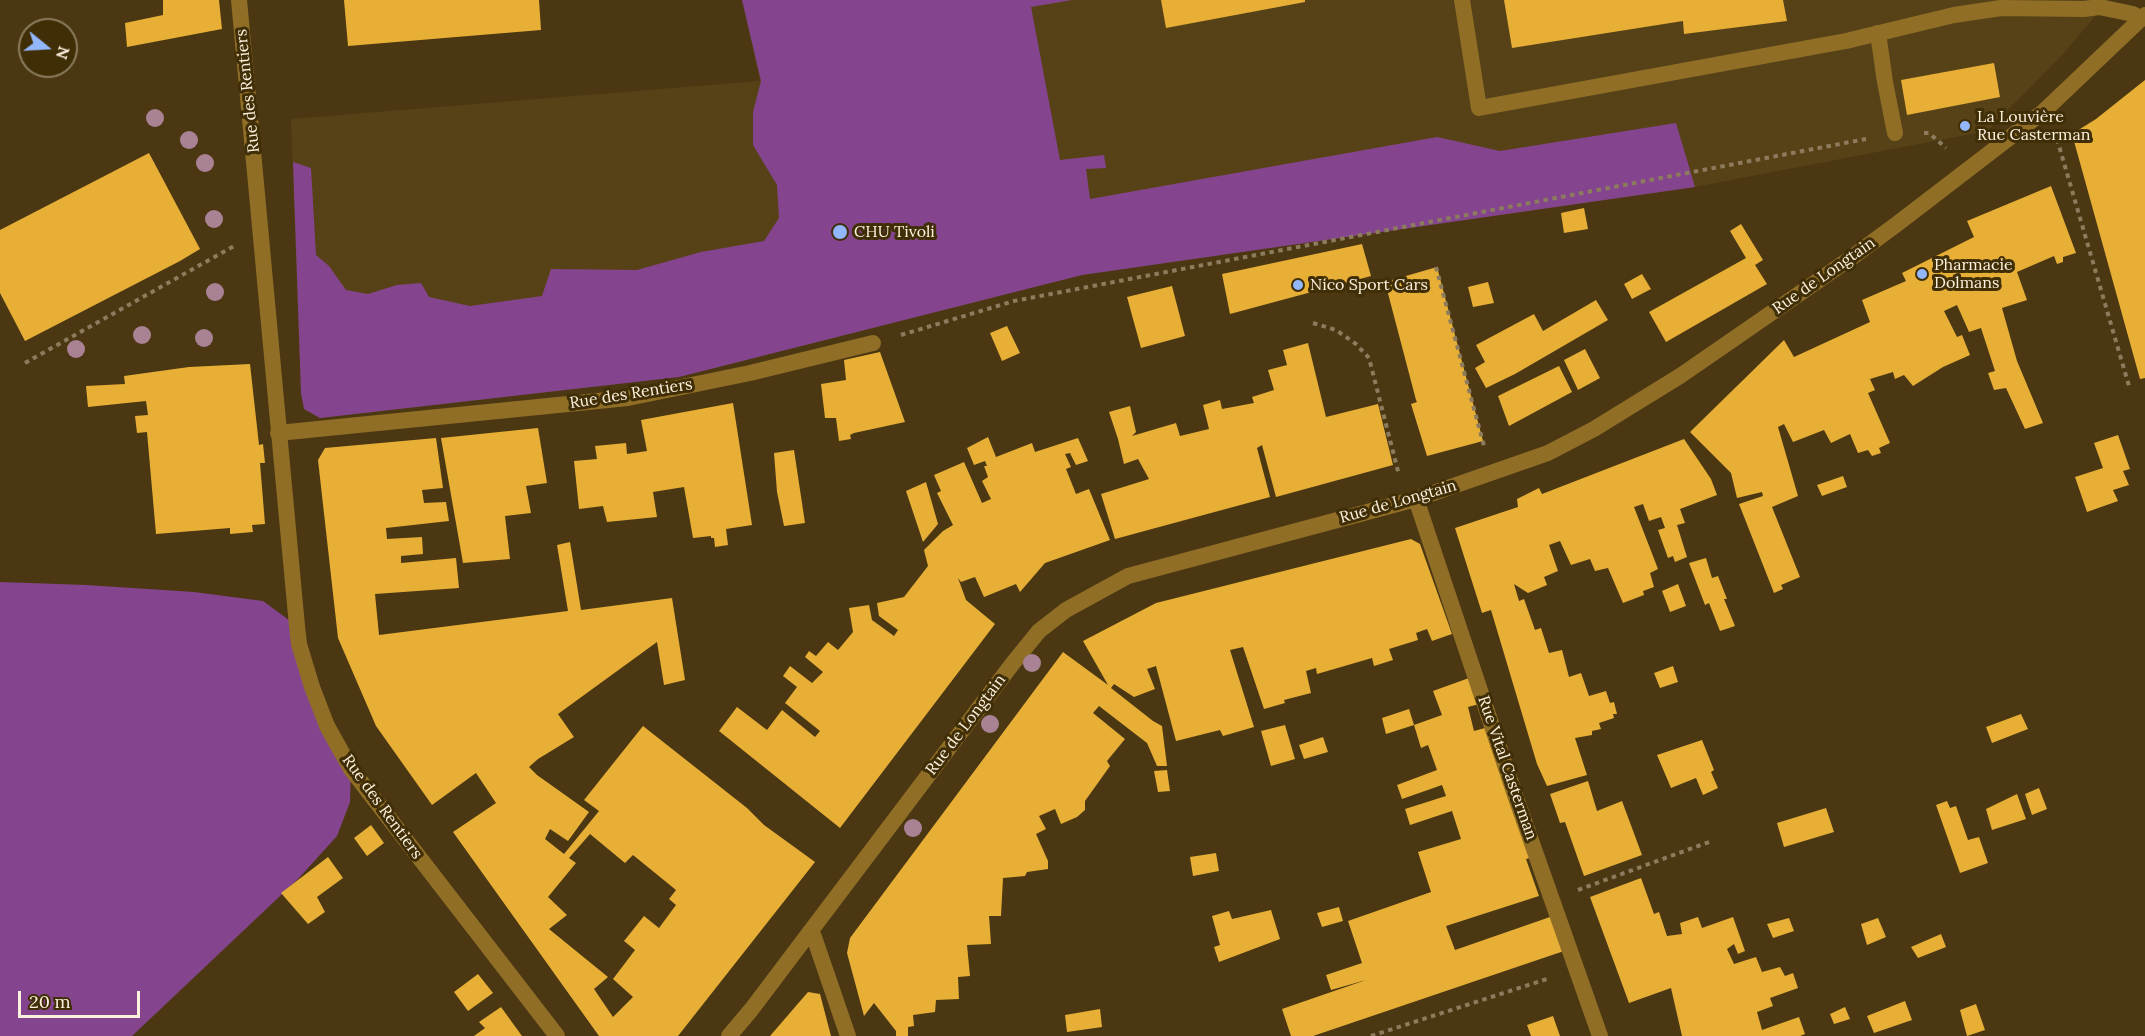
<!DOCTYPE html>
<html>
<head>
<meta charset="utf-8">
<style>
	body { margin:0 }
	#map { position:relative; width:2145px; height:1036px; overflow:hidden; background:#4b3813; font-family:Lora,serif }
	canvas { display:block }
	.north { position:absolute; left:18px; top:18px; width:60px; height:60px; box-sizing:border-box; background:#402e07; border:2px solid #8b7c5d; border-radius:50%; rotate:108deg; font-size:16px; font-weight:700; line-height:24px; text-align:center; color:#fcf1dd }
	.north::after { content:''; display:block; margin:auto; width:21px; height:27px; background:#92b7fd; clip-path:polygon(50% 0,100% 100%,50% 72%,0 100%) }
	.scale { position:absolute; left:18px; top:991px; width:122px; height:27px; box-sizing:border-box; border:3px solid #fcf1dd; border-top:0; padding-left:8px; font-size:18px; line-height:21px; white-space:nowrap; color:#fcf1dd; -webkit-text-stroke:4px #402e07; paint-order:stroke }
</style>
</head>
<body>
<div id="map">
<canvas width="2145" height="1036"></canvas>
<div class="north">N</div>
<div class="scale">20 m</div>
</div>
<script>
const c = document.querySelector('canvas').getContext('2d');
c.lineJoin = 'round';
function fillPath(path, color) { c.fillStyle = color; c.fill(path, 'evenodd'); }
const poly = rows => new Path2D(rows.map(r => 'M' + r).join(''));
function stroke(path, color, width, dash) { c.strokeStyle = color; c.lineWidth = width; c.lineCap = dash ? 'butt' : 'round'; c.setLineDash(dash || []); c.stroke(path); }
function drawText(font, color, halo, rows, align = 'center') {
  c.font = font + ' Lora,serif'; c.lineWidth = 6; c.setLineDash([]); c.textBaseline = 'middle'; c.strokeStyle = halo; c.fillStyle = color; for (const [text, x, y, turn = 0] of rows) {
    c.save(); c.translate(x, y); c.rotate((+turn || 0) * Math.PI / 180); c.textAlign = isNaN(turn) ? turn : align; if (halo) c.strokeText(text, 0, 0); c.fillText(text, 0, 0); c.restore();
  }
}
const built = poly([
	[742,0,2109,0,2064,53,1987,131,1689,188,1082,275,679,377,320,418,304,409,301,393,291,119,760,81]
]);
const green = poly([
	[742,0,1072,0,1031,7,1060,160,1104,155,1106,168,1086,169,1090,199,1437,137,1500,151,1676,123,1695,187,1082,275,679,377,320,418,304,409,301,393,293,162,311,168,316,255,329,266,346,290,368,294,397,285,421,283,429,297,470,306,542,296,551,269,637,270,701,252,764,241,779,218,777,185,753,145,753,112,761,81],
	[0,582,86,585,194,592,263,601,297,626,351,769,350,802,337,836,298,879,132,1036,0,1036]
]);
const building = poly([
	[163,0,219,0,222,29,127,47,125,23,163,15],
	[344,0,539,0,541,30,348,46],
	[1161,0,1305,0,1305,2,1166,28],
	[1504,0,1783,0,1787,21,1684,34,1683,21,1512,48],
	[1994,63,2000,97,1907,115,1901,80],
	[2145,80,2145,378,2140,379,2072,134,2096,119],
	[149,153,200,249,180,261,25,341,0,293,0,230],
	[2051,186,2076,253,2063,257,2063,262,2057,264,2054,256,2017,272,2027,300,2002,308,2017,361,2043,423,2025,429,2006,388,1994,390,1988,373,1995,371,1981,328,1969,332,1957,305,1944,311,1957,337,1962,335,1970,355,1943,367,1913,386,1904,375,1895,379,1893,372,1870,379,1875,390,1868,393,1890,443,1879,448,1881,453,1872,456,1868,450,1858,453,1850,434,1831,443,1824,430,1793,442,1784,424,1778,427,1798,496,1772,507,1800,577,1781,585,1783,589,1774,593,1739,504,1763,496,1762,492,1737,498,1731,473,1690,432,1784,340,1794,357,1870,322,1862,300,1906,281,1902,273,1974,237,1967,221],
	[1584,208,1588,229,1564,233,1561,213],
	[1741,224,1763,260,1755,265,1767,284,1666,342,1649,312,1746,258,1730,231],
	[1362,244,1371,276,1230,314,1222,274],
	[1437,267,1483,441,1427,456,1411,404,1417,402,1416,400,1385,282],
	[1642,274,1651,289,1632,299,1624,284],
	[1488,282,1494,303,1473,307,1468,287],
	[1172,286,1185,336,1141,348,1127,297],
	[1596,300,1608,320,1515,374,1486,388,1475,368,1485,362,1476,345,1534,314,1543,331],
	[1007,326,1020,353,1002,361,990,333],
	[1308,343,1326,417,1378,404,1393,465,1276,497,1262,445,1257,448,1270,497,1115,539,1101,494,1149,479,1138,459,1124,464,1118,439,1109,412,1130,406,1136,432,1132,436,1176,423,1180,436,1209,429,1203,405,1220,400,1222,409,1254,403,1252,397,1274,390,1268,370,1287,365,1283,350],
	[1585,349,1600,378,1578,390,1564,360],
	[880,352,905,422,854,433,850,435,851,439,839,441,836,418,825,418,821,384,846,380,844,360],
	[250,364,259,445,263,444,265,463,260,463,265,524,252,525,253,532,230,534,230,528,156,534,147,432,137,433,135,416,148,415,146,401,88,407,86,386,125,384,124,376,189,367],
	[1559,366,1572,392,1509,426,1498,396],
	[733,403,752,525,726,529,728,545,715,547,714,538,711,538,711,536,693,538,684,487,653,492,657,517,607,522,603,506,579,509,574,461,597,459,595,446,626,443,627,454,647,451,641,420],
	[538,428,547,483,526,486,531,513,505,516,510,559,463,563,441,438],
	[2118,435,2130,469,2123,471,2129,485,2113,490,2118,501,2087,512,2075,477,2103,468,2094,443],
	[988,437,996,457,1032,443,1035,452,1078,438,1088,461,1076,465,1070,453,1065,454,1071,467,1066,469,1076,494,1089,489,1110,540,1045,563,1020,592,1016,584,984,597,975,577,961,582,958,578,966,600,995,624,840,828,719,731,737,707,767,730,782,710,815,737,820,731,785,703,797,687,783,676,790,666,812,683,823,672,805,657,809,651,816,656,828,642,838,650,853,632,849,608,869,605,872,620,894,636,898,630,879,616,877,603,904,597,928,566,924,550,943,531,953,525,937,493,941,491,934,475,964,462,982,503,991,499,982,481,988,477,984,466,987,466,985,461,974,465,967,448],
	[436,438,443,488,422,490,424,503,446,502,449,521,386,528,387,539,422,537,423,554,401,556,401,563,456,558,459,588,375,594,379,635,568,611,557,545,570,542,581,610,672,598,685,680,664,685,657,642,558,714,574,737,538,759,529,767,537,775,589,812,568,841,550,829,545,839,564,854,599,811,584,800,643,726,747,808,764,825,815,862,678,1036,599,1036,453,832,496,803,476,773,432,805,376,726,338,638,318,460,325,448],
	[590,834,625,863,633,855,676,890,669,899,676,905,659,928,644,916,624,941,635,950,613,979,633,997,613,1017,594,989,608,977,549,929,567,915,548,897,576,863,569,858],
	[1684,439,1711,479,1717,495,1680,509,1685,523,1677,525,1687,557,1675,562,1673,556,1668,558,1658,530,1665,528,1661,517,1649,521,1643,504,1634,507,1658,569,1650,573,1654,587,1643,591,1644,595,1623,603,1608,568,1595,571,1590,559,1571,565,1560,541,1549,545,1558,571,1544,577,1547,585,1528,593,1514,584,1519,601,1524,599,1535,630,1541,628,1549,653,1562,650,1569,677,1581,673,1589,696,1606,691,1610,703,1614,702,1617,714,1613,714,1614,718,1599,723,1601,729,1592,731,1592,735,1575,738,1587,775,1547,786,1537,764,1491,610,1482,613,1455,528,1518,507,1517,499,1539,488,1542,494],
	[794,450,805,523,784,526,777,492,774,453],
	[1843,476,1847,487,1822,496,1817,485],
	[926,482,938,524,923,542,906,491],
	[1411,539,1420,544,1452,634,1432,641,1427,629,1416,633,1418,640,1389,649,1393,660,1374,666,1372,658,1317,674,1316,668,1306,671,1311,693,1284,700,1285,703,1264,709,1243,647,1230,650,1254,727,1223,736,1220,730,1176,741,1156,666,1147,669,1155,689,1134,697,1114,684,1111,688,1153,721,1162,726,1167,766,1157,766,1147,743,1099,706,1093,713,1125,739,1107,761,1110,766,1085,801,1085,810,1077,817,1061,824,1055,809,1039,816,1046,829,1036,834,1048,861,1048,869,1027,872,1025,876,1003,878,1001,916,989,916,991,944,967,945,970,976,958,977,959,999,936,1000,935,1012,913,1015,914,1026,908,1027,908,1036,896,1036,896,1031,874,1003,864,1016,847,953,850,938,1063,652,1108,685,1083,641,1156,603],
	[1706,558,1712,578,1718,576,1727,599,1724,599,1735,626,1720,631,1709,603,1705,605,1689,563],
	[1678,584,1686,606,1670,612,1662,591],
	[1673,666,1678,682,1660,688,1654,673],
	[1469,678,1479,704,1468,707,1474,731,1485,728,1530,858,1526,859,1539,896,1446,926,1455,950,1550,917,1564,951,1313,1036,1291,1036,1282,1009,1366,980,1331,990,1326,975,1362,963,1348,921,1431,892,1418,852,1461,839,1452,811,1410,825,1405,809,1446,796,1442,785,1402,799,1397,785,1437,770,1428,745,1421,748,1414,725,1442,715,1433,691],
	[1409,709,1414,725,1386,734,1382,718],
	[2021,714,2028,729,1992,743,1986,727],
	[1285,725,1295,759,1271,766,1261,731],
	[1323,737,1328,752,1304,759,1299,745],
	[1702,740,1714,770,1711,772,1718,788,1703,795,1696,778,1671,788,1657,755],
	[1167,770,1170,791,1158,792,1154,771],
	[1588,781,1597,811,1622,801,1642,855,1584,876,1565,822,1560,823,1550,794],
	[2039,788,2047,809,2032,815,2025,794],
	[2017,794,2026,819,1992,830,1986,809],
	[1947,801,1950,808,1956,806,1968,840,1979,837,1988,863,1960,873,1936,805],
	[1826,808,1834,832,1784,847,1777,823],
	[371,825,384,843,367,856,354,838],
	[1216,853,1219,871,1193,876,1190,857],
	[328,857,343,878,317,897,325,912,308,924,281,893],
	[1641,878,1654,914,1659,912,1667,936,1682,934,1680,923,1698,917,1702,928,1733,917,1745,951,1738,954,1734,944,1727,949,1734,964,1756,957,1762,972,1780,967,1785,976,1793,973,1798,988,1770,998,1773,1006,1757,1012,1762,1030,1799,1017,1805,1034,1800,1036,1682,1036,1671,988,1629,1003,1590,897],
	[1339,907,1343,921,1322,927,1317,913],
	[1271,910,1280,939,1219,962,1214,947,1220,945,1212,916,1229,911,1232,919],
	[1789,918,1794,931,1773,938,1767,924],
	[1878,918,1886,937,1867,945,1861,924],
	[1941,934,1946,947,1918,958,1911,947],
	[478,974,493,993,468,1011,454,992],
	[808,992,820,994,831,1036,770,1036],
	[1905,1001,1912,1020,1874,1033,1867,1016],
	[1976,1004,1985,1030,1967,1036,1960,1010],
	[501,1007,522,1036,474,1036,485,1028,479,1022],
	[1845,1007,1850,1019,1834,1024,1830,1014],
	[1100,1009,1102,1027,1067,1032,1065,1015],
	[1553,1016,1560,1036,1531,1036,1527,1025]
]);
const path = poly([
	[1924,133,1929,133,1946,148],
	[2057,139,2129,386],
	[1436,267,1484,446],
	[1313,323,1336,330,1356,344,1369,358,1399,475],
	[901,335,1014,301,1866,139],
	[25,363,234,246],
	[1578,890,1709,842],
	[1371,1036,1550,978]
]);
const service = poly([
	[1462,0,1479,108,1846,41,1954,15,2001,8,2084,9,2099,7,2133,14,2141,19]
]);
const pedestrian = poly([
	[1878,33,1885,82,1895,133]
]);
const minor = poly([
	[239,0,297,626,299,644,312,687,327,726,351,769,557,1036],
	[278,433,628,398,750,373,873,343],
	[1416,499,1516,798,1600,1036],
	[810,932,814,937,848,1036]
]);
const tertiary = poly([
	[729,1036,751,1010,1013,663,1039,631,1066,610,1128,576,1416,499,1548,453,1594,429,1680,376,1851,258,1897,224,2043,112,2145,15]
]);
const trees = [
	[155,118],
	[189,140],
	[205,163],
	[214,219],
	[215,292],
	[142,335],
	[204,338],
	[76,349],
	[1032,663],
	[990,724],
	[913,828]
];
const markers = [
	[1965,126,6,"#92b7fd"],
	[840,232,8,"#92b7fd"],
	[1922,274,6,"#92b7fd"],
	[1298,285,6,"#92b7fd"]
];
const streetNames = [
	["Rue des Rentiers",248,91,-96],
	["Rue de Longtain",1824,276,-35],
	["Rue des Rentiers",631,394,-9],
	["Rue de Longtain",1398,502,-16],
	["Rue de Longtain",966,725,-53],
	["Rue Vital Casterman",1507,768,71],
	["Rue des Rentiers",382,807,54]
];
const poiNames = [
	["La Louvière",1977,117],
	["Rue Casterman",1977,135],
	["CHU Tivoli",854,232],
	["Pharmacie",1934,265],
	["Dolmans",1934,283],
	["Nico Sport Cars",1310,285]
];
fillPath(built, '#574218');
fillPath(green, '#85458e');
fillPath(building, '#e7af36');
stroke(path, '#8c7c5d', 4, [4.5, 4.5]);
stroke(service, '#906e26', 16);
stroke(pedestrian, '#906e26', 16);
stroke(minor, '#906e26', 16);
stroke(tertiary, '#906e26', 16);
c.fillStyle = '#a98294';
for (const [x, y] of trees) { c.beginPath(); c.arc(x, y, 9, 0, 2 * Math.PI); c.fill(); }
for (const [x, y, r, color] of markers) { const dot = new Path2D(); dot.arc(x, y, r, 0, 2 * Math.PI); c.fillStyle = color; c.fill(dot); stroke(dot, '#402e07', 2); }
drawText('16px', '#fcf1dd', '#402e07', streetNames);
drawText('16px', '#fcf1dd', '#402e07', poiNames, 'left');
</script>
</body>
</html>
